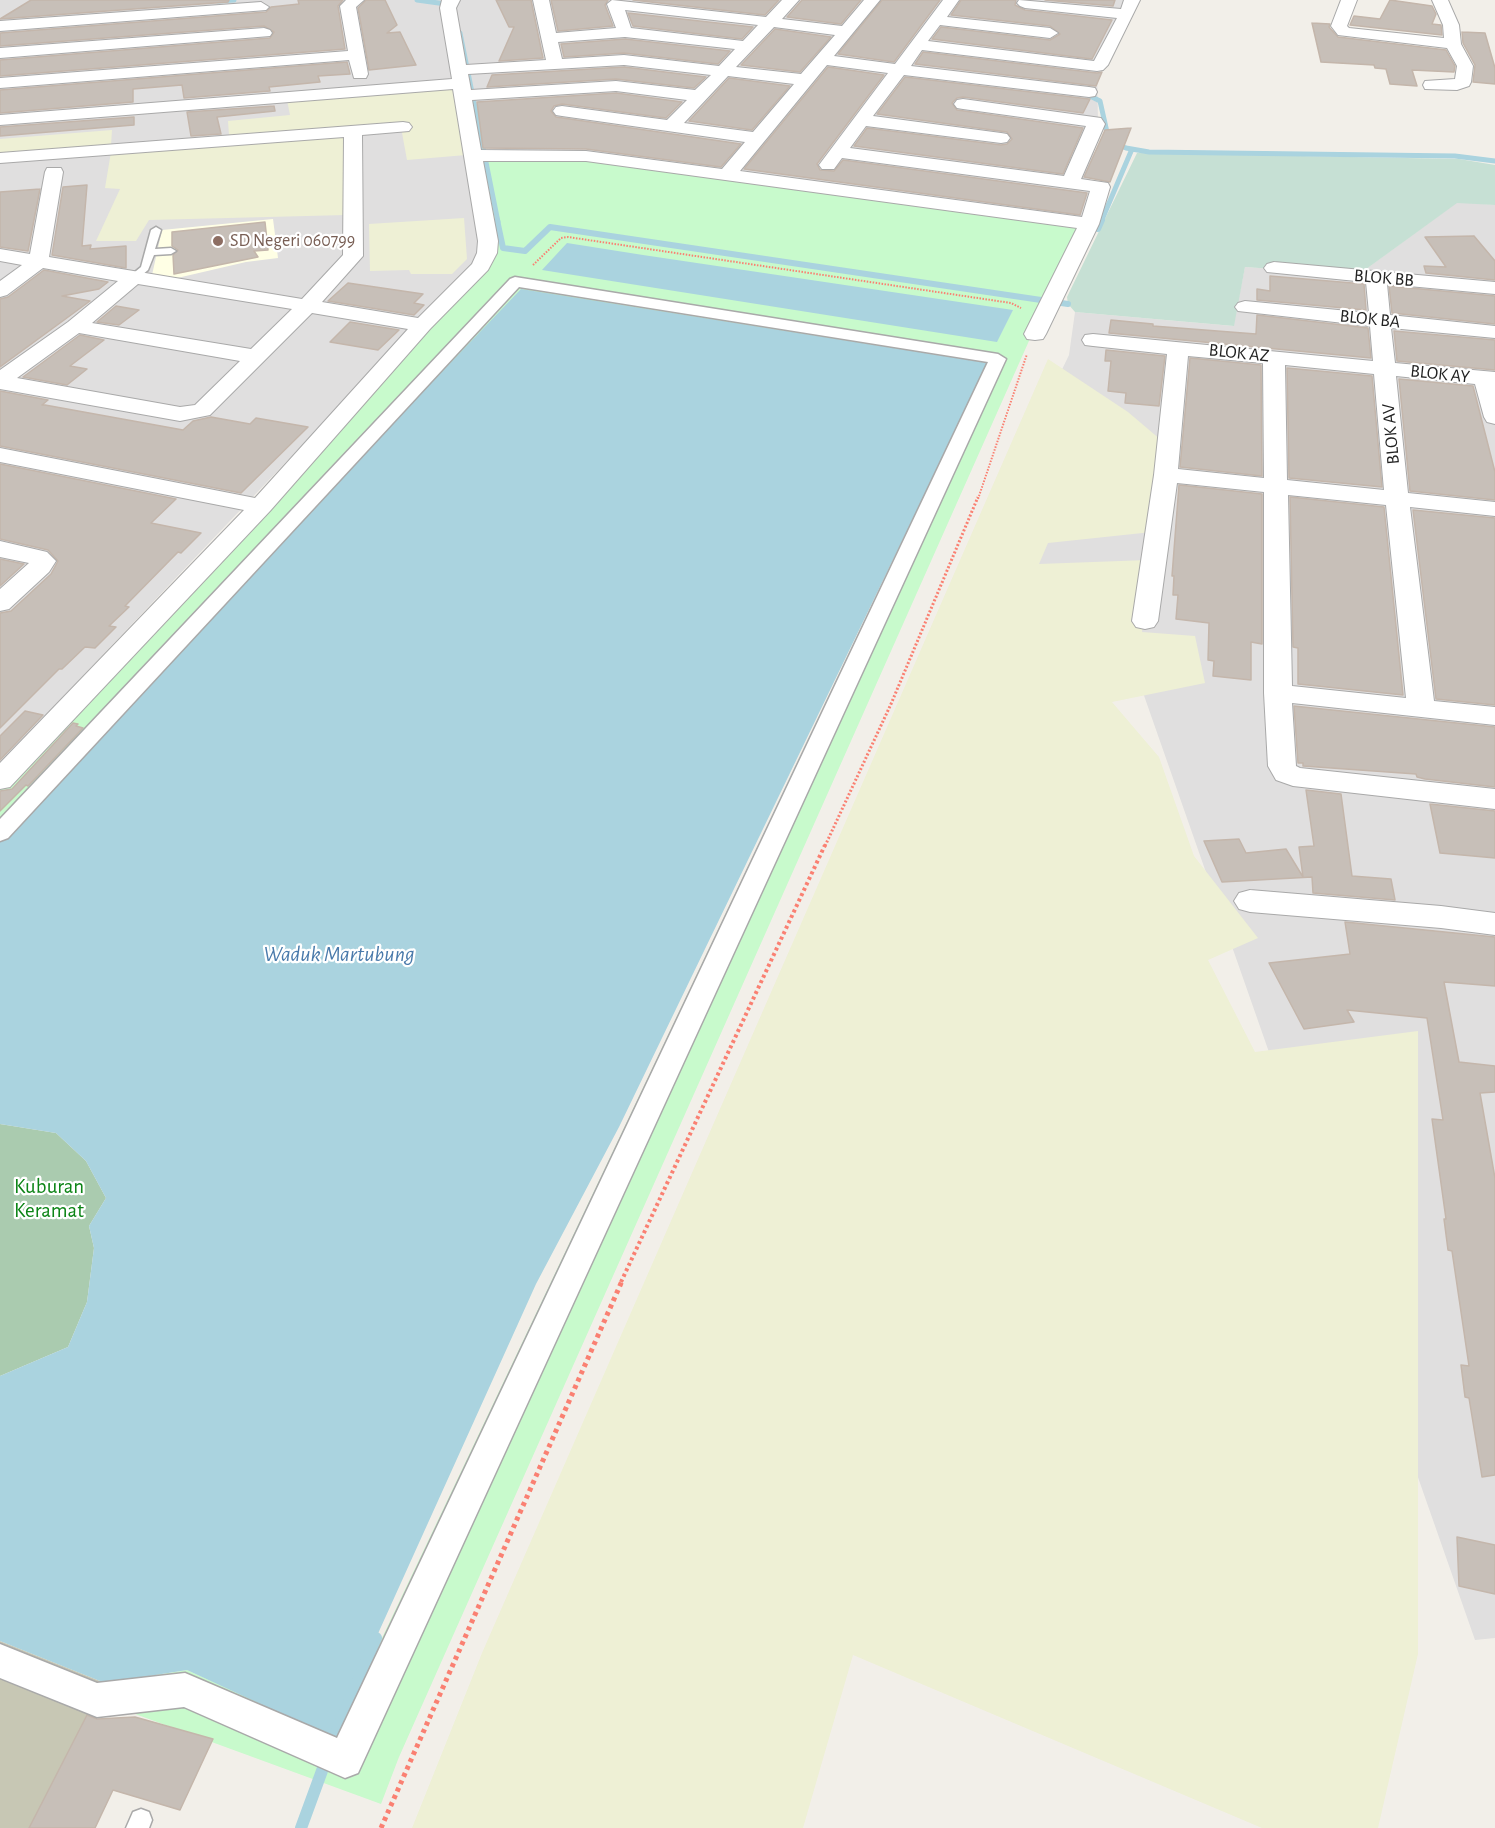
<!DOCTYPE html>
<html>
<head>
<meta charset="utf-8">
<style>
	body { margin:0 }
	canvas { display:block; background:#f2efe9 }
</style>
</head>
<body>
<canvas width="1495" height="1828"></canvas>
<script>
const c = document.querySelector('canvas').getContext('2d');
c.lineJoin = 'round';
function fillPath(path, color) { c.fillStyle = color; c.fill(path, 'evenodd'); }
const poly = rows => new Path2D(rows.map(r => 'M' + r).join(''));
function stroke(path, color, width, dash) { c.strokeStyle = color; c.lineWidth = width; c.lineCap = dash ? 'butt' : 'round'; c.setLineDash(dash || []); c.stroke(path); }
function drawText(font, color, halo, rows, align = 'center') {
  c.font = font + ' "Alegreya Sans",sans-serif'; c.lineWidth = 4.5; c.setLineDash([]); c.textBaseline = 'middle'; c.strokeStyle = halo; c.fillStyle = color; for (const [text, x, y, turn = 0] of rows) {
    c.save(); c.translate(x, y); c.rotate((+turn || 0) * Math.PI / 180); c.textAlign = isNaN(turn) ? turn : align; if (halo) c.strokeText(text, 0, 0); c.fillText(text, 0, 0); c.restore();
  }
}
const residential = poly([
	[0,0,1132,0,1097,66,1098,124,1084,221,481,243,475,263,0,763],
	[1457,202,1495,205,1495,1638,1475,1640,1127,647,978,543,1069,355,1075,312,1233,326,1245,267,1358,275]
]);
const education = poly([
	[273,219,278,258,246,262,173,279,152,275,162,230]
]);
const construction = poly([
	[0,1641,105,1683,33,1828,0,1828]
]);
const farmland = poly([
	[453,86,466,155,407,160,400,122,229,135,228,121,290,115,287,100],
	[112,130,111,145,0,153,0,139],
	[348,133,346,215,149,220,136,241,96,241,120,189,105,188,111,152],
	[464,218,467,259,452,274,411,274,409,270,370,271,369,224],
	[1048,359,1128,412,1161,440,1152,532,1048,543,1039,564,1148,560,1142,632,1195,636,1205,683,1112,702,1159,757,1194,856,1258,938,1208,960,1255,1052,1418,1031,1418,1654,1378,1828,1262,1828,853,1655,803,1828,412,1828,482,1653]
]);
const wetland = poly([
	[1137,153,1459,159,1495,165,1495,205,1457,203,1358,275,1245,267,1234,326,1075,312,1068,304,1067,297]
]);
const cemetery = poly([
	[0,1124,56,1133,86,1161,106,1198,89,1226,94,1248,87,1302,68,1347,0,1376]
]);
const park = poly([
	[575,152,1081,224,399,1757,381,1804,97,1700,105,1683,187,1670,335,1737,987,363,521,290,0,840,0,778,496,253,479,153]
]);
const water = poly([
	[567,243,643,255,1013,310,997,342,542,270],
	[521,289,988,363,619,1127,536,1284,376,1638,334,1738,187,1670,105,1683,0,1641,0,1376,68,1347,87,1302,94,1248,89,1226,106,1198,86,1161,56,1133,0,1124,0,842,305,515]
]);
const streamFar2 = poly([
	[417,0,453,5],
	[218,1,234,0],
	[460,33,498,222],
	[1090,96,1100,101,1109,141,1126,148,1149,152,1455,156,1495,161],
	[1101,222,1132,149]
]);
const streamFar1 = poly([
	[497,220,503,248,525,251,550,227,1068,304],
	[1085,227,1098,229,1102,220]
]);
const stream = poly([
	[301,1828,334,1738,376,1638]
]);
const building = poly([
	[31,0,229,0,228,2,0,19,31,0],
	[298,0,343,0,338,6,345,49,0,76,0,60,270,38,274,32,264,26,0,46,0,33,266,12,271,7,299,4,298,0],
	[366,0,385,0,397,25,387,33,400,32,416,65,369,70,358,8,366,0],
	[496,0,531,0,543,58,499,61,514,27,509,27,496,0],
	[551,0,608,0,605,5,613,26,558,31,551,0],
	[633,0,779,0,765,15,633,0],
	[802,0,861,0,841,24,787,17,802,0],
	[882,0,940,0,894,62,838,54,882,0],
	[961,0,1016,0,1015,5,1025,10,1112,20,1092,59,932,39,941,27,1050,40,1060,34,1050,26,951,15,961,0],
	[1045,0,1115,0,1113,6,1045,0],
	[1390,0,1432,6,1436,14,1432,24,1441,25,1442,35,1350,25,1354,16,1380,19,1390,0],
	[628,13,753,27,742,39,633,26,628,13],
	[1312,23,1330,24,1329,27,1338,37,1446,50,1455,66,1454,72,1412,70,1417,86,1390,84,1386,69,1375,68,1374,65,1321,62,1312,23],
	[775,29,831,37,800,72,741,65,775,29],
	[1462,32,1485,33,1495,68,1495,84,1473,82,1475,65,1463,43,1462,32],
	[625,39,730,51,718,64,624,53,564,57,561,44,625,39],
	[923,52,1097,73,1102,72,1096,86,915,64,923,52],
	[347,62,350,74,318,76,320,82,269,87,270,91,184,98,182,85,133,89,133,102,0,113,0,90,347,62],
	[624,67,706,77,694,88,616,79,487,87,492,75,624,67],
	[828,67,884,75,817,164,820,170,834,171,843,160,1087,193,1080,215,744,169,828,67],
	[905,77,1089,99,1090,99,1083,113,963,97,957,98,952,103,957,110,1083,128,1063,174,854,146,867,128,1001,145,1007,144,1012,139,1007,132,877,114,905,77],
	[729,78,790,86,752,130,689,121,729,78],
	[616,93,682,102,666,118,562,104,554,106,551,111,556,117,741,144,721,167,586,149,483,148,477,102,616,93],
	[274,106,275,111,217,117,221,134,191,136,187,112,274,106],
	[134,117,134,125,0,136,0,127,134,117],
	[1131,128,1110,182,1084,177,1105,130,1131,128],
	[87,185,82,246,91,245,90,249,126,246,126,268,52,255,63,187,87,185],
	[40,189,28,251,0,247,0,192,40,189],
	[265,222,268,250,254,251,258,257,174,274,173,255,178,250,172,246,172,232,265,222],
	[1474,236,1495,261,1495,280,1426,273,1424,266,1446,267,1425,237,1474,236],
	[44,270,108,282,99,289,62,296,90,301,0,367,0,299,8,297,44,270],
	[1270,276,1364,284,1366,310,1257,300,1257,289,1270,291,1270,276],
	[348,283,423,294,414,303,424,305,414,315,328,301,348,283],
	[1389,286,1495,296,1495,324,1392,313,1389,286],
	[116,306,139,310,119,325,97,322,116,306],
	[1257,315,1368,328,1371,358,1109,333,1111,320,1153,324,1153,326,1256,334,1257,315],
	[350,322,399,330,378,350,330,342,350,322],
	[1394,331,1495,340,1495,370,1397,361,1394,331],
	[80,335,104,340,70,366,87,369,67,385,23,377,80,335],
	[1106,350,1165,356,1159,406,1125,403,1126,393,1108,391,1111,361,1105,361,1106,350],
	[1190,358,1261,365,1262,476,1180,467,1190,358],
	[1287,368,1372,376,1382,487,1289,478,1287,368],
	[1399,379,1473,386,1495,472,1495,500,1410,491,1399,379],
	[0,391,48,400,42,405,45,405,183,430,193,421,211,417,250,424,256,418,308,427,241,493,0,446,0,391],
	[0,464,176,499,151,523,201,533,181,553,178,552,125,606,129,607,109,626,116,627,95,648,85,647,62,669,59,669,0,728,0,613,11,611,51,574,58,561,48,550,0,539,0,464],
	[1179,485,1262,494,1262,644,1251,642,1251,680,1213,676,1214,661,1208,660,1209,623,1176,619,1178,595,1173,595,1174,576,1172,576,1179,485],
	[1290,497,1384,507,1403,695,1298,684,1298,648,1293,647,1290,497],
	[1413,510,1495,518,1495,705,1436,699,1413,510],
	[0,559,24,564,0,586,0,559],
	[1294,706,1495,727,1495,787,1425,779,1417,777,1416,774,1303,766,1303,763,1298,763,1294,706],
	[25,711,43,715,0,760,0,736,25,711],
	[73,723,78,724,76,726,83,728,28,786,26,785,0,811,0,791,12,789,73,723],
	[1306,790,1341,794,1352,876,1391,879,1395,900,1313,893,1312,877,1222,882,1204,841,1239,839,1246,853,1286,849,1303,877,1299,847,1314,846,1306,790],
	[1430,804,1495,811,1495,858,1440,853,1430,804],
	[1345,922,1495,937,1495,986,1444,982,1459,1062,1495,1066,1495,1092,1480,1093,1495,1178,1495,1475,1482,1477,1469,1398,1465,1397,1461,1365,1469,1366,1452,1251,1448,1250,1444,1219,1446,1219,1432,1119,1443,1120,1427,1018,1347,1010,1354,1022,1304,1029,1269,963,1350,954,1345,922],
	[1457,1537,1495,1545,1495,1594,1459,1586,1457,1537],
	[87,1715,97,1719,135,1717,213,1739,180,1810,113,1790,95,1828,29,1828,87,1715]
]);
const pathFar3 = poly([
	[533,265,561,238,568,237,1011,303,1021,308],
	[978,499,1027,354]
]);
const pathFar2 = poly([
	[825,846,891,704,978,497]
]);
const pathFar1 = poly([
	[621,1282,825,845]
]);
const path = poly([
	[381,1828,622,1281]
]);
const service = poly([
	[156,227,161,230,155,249,171,248,176,251,171,254,154,255,148,270,136,280,130,280,130,276,141,267,151,230,156,227],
	[141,1809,149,1812,152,1820,149,1828,126,1828,133,1812,141,1809]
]);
const pedestrian = poly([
	[515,277,998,354,1006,359,358,1773,345,1778,184,1707,97,1717,0,1678,0,1644,97,1683,185,1673,337,1738,988,362,519,287,8,838,0,841,0,819,510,279,515,277]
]);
const minor = poly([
	[346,0,364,0,356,7,368,74,366,78,354,78,349,60,0,88,0,78,348,51,340,6,346,0],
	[442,0,460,0,456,8,466,65,546,60,533,0,549,0,556,33,616,28,607,4,612,0,766,17,782,0,799,0,782,19,842,26,864,0,880,0,834,56,895,64,943,0,959,0,947,17,1050,28,1058,33,1050,38,940,25,928,41,1094,61,1117,18,1025,8,1020,6,1017,3,1019,0,1121,9,1124,0,1140,0,1108,65,1103,70,1097,71,922,50,911,66,1089,87,1095,88,1097,92,1095,96,1089,97,904,75,873,116,1001,133,1007,134,1010,138,1007,142,1001,143,866,126,850,148,1064,176,1086,126,963,109,957,108,954,104,957,100,963,99,1101,118,1105,124,1081,179,1108,183,1110,187,1099,224,1046,334,1043,339,1035,340,1027,339,1024,334,1077,228,586,161,483,161,498,241,497,253,488,270,430,329,270,511,10,787,0,789,0,763,244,510,0,462,0,448,255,498,408,329,312,313,210,415,180,421,0,389,0,370,68,322,118,281,43,268,7,295,0,297,0,281,22,265,0,261,0,249,30,254,45,172,47,168,61,168,63,172,49,257,302,299,343,255,344,137,0,163,0,153,403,122,409,123,412,127,409,131,362,135,363,256,322,302,418,318,472,264,477,253,478,241,453,89,0,125,0,115,452,79,440,8,442,0],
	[625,10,758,25,743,41,631,28,625,10],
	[774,27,835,35,801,74,736,67,774,27],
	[625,37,735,49,719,66,624,55,562,59,558,42,625,37],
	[624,65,711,75,695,90,616,81,471,90,468,74,624,65],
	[827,65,888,73,819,165,822,169,834,169,842,158,1090,191,1082,217,740,171,827,65],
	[728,76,794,84,753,132,684,123,728,76],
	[616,91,687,100,667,120,562,106,556,107,553,111,556,115,562,116,745,142,722,169,586,151,481,150,472,100,616,91],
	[138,284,292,309,251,349,92,323,138,284],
	[79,333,240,361,195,405,180,407,17,378,79,333],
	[1341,0,1357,0,1347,26,1349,28,1444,38,1443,25,1432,0,1448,0,1459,25,1461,44,1473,66,1471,82,1469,86,1457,90,1425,89,1423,85,1425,81,1455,79,1457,66,1447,48,1338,35,1331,26,1341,0],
	[261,2,269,7,266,10,0,31,0,21,261,2],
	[264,28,270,30,272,33,270,36,0,58,0,48,264,28],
	[1274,262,1495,282,1495,294,1387,284,1390,315,1495,326,1495,338,1391,328,1395,363,1495,372,1495,424,1487,422,1484,417,1475,384,1396,376,1408,493,1495,502,1495,516,1410,507,1434,701,1495,707,1495,725,1292,703,1296,766,1300,768,1495,789,1495,809,1293,786,1276,780,1268,766,1264,693,1264,492,1177,483,1158,621,1154,627,1145,629,1136,627,1132,621,1154,475,1167,354,1093,346,1085,345,1082,340,1085,335,1093,334,1373,361,1370,326,1238,311,1235,307,1238,303,1245,301,1369,313,1366,282,1267,272,1264,268,1267,264,1274,262],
	[1188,356,1263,363,1264,478,1178,469,1188,356],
	[1285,365,1374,374,1384,490,1287,480,1285,365],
	[1288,495,1386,505,1406,698,1292,686,1288,495],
	[0,541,47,552,56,561,49,572,9,609,0,611,0,589,29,563,0,557,0,541],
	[1250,890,1441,906,1495,913,1495,935,1441,928,1250,912,1239,909,1234,901,1239,893,1250,890]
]);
const markers = [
	[218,241,6,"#8d6e63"]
];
const farEducationnames = [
	["SD Negeri 060799",230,241]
];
const farStreetnames = [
	["BLOK BB",1384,278,5],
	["BLOK BA",1370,319,6],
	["BLOK AZ",1239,353,6],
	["BLOK AY",1440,374,6],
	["BLOK AV",1391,434,-95]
];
const parkNames = [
	["Kuburan",49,1187],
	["Keramat",49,1211]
];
const waterNames = [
	["Waduk Martubung",339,954]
];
fillPath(residential, '#e0dfdf');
fillPath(education, '#ffffe5');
fillPath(construction, '#c7c7b4');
fillPath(farmland, '#eef0d5');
fillPath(wetland, '#c6e0d4');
fillPath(cemetery, '#aacbaf');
fillPath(park, '#c8facc');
fillPath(water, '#aad3df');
stroke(streamFar2, '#aad3df', 5);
stroke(streamFar1, '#aad3df', 6);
stroke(stream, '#aad3df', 12);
fillPath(building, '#c7bfb8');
stroke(building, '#c4b6ab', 1.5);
stroke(service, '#a9a9a9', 3);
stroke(pedestrian, '#a9a9a9', 3);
stroke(minor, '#a9a9a9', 2);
stroke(pathFar3, '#fa8072', 2, [1.5, 1.5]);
stroke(pathFar2, '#fa8072', 3, [2, 2]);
stroke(pathFar1, '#fa8072', 4, [3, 3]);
stroke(path, '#fa8072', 5, [4, 4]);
fillPath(service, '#fff');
fillPath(pedestrian, '#fff');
fillPath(minor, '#fff');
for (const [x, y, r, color] of markers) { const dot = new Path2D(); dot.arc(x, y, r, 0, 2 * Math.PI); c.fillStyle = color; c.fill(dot); stroke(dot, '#fff', 2); }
drawText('18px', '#785e54', '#fff', farEducationnames, 'left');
drawText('18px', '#222', '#fff', farStreetnames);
drawText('21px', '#0c8416', '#fff', parkNames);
drawText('italic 22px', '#4a7aab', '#fff', waterNames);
</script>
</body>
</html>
